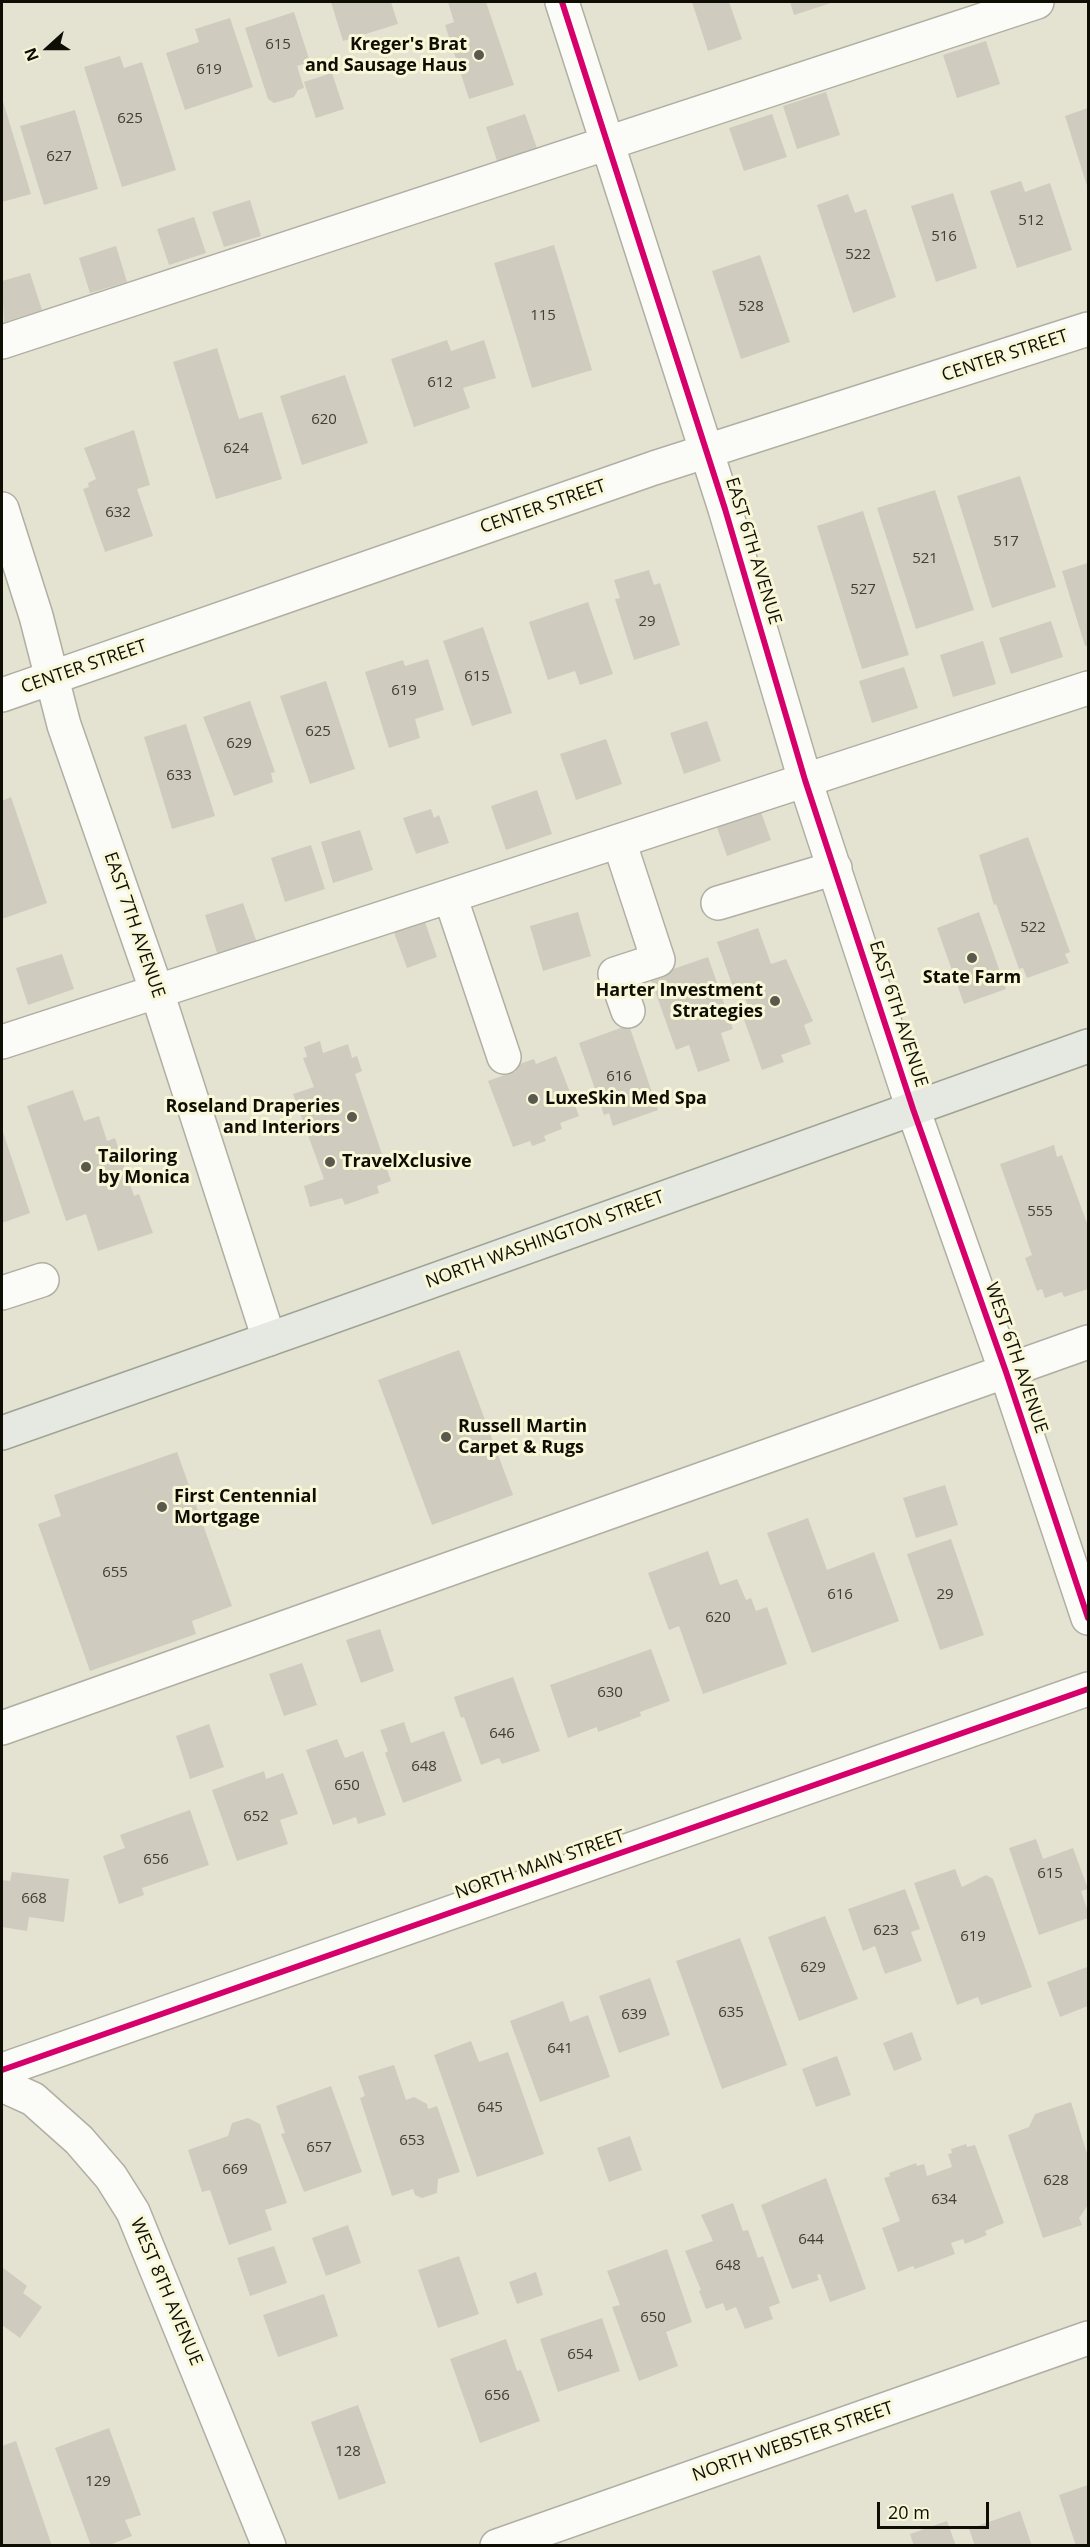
<!DOCTYPE html>
<html>
<head>
<meta charset="utf-8">
<style>
	body { margin:0 }
	#map { position:relative; width:1090px; height:2547px; overflow:hidden; background:#e4e3d2; font-family:"Open Sans",sans-serif }
	canvas { display:block }
	.frame { position:absolute; inset:0; border:3px solid #0f0e05; pointer-events:none }
	.north { position:absolute; left:18px; top:18px; width:60px; height:60px; -webkit-text-stroke:4px #f8f7d8; paint-order:stroke; rotate:249deg; font-size:16px; font-weight:700; line-height:24px; text-align:center; color:#0f0e05 }
	.north::after { content:''; display:block; margin:auto; width:21px; height:27px; background:#0f0e05; clip-path:polygon(50% 0,100% 100%,50% 72%,0 100%) }
	.scale { position:absolute; left:877px; top:2502px; width:112px; height:27px; box-sizing:border-box; border:3px solid #0f0e05; border-top:0; padding-left:8px; font-size:18px; line-height:21px; white-space:nowrap; color:#0f0e05; -webkit-text-stroke:4px #f8f7d8; paint-order:stroke }
</style>
</head>
<body>
<div id="map">
<canvas width="1090" height="2547"></canvas>
<div class="frame"></div>
<div class="north">N</div>
<div class="scale">20 m</div>
</div>
<script>
const c = document.querySelector('canvas').getContext('2d');
c.lineJoin = 'round';
function fillPath(path, color) { c.fillStyle = color; c.fill(path, 'evenodd'); }
const poly = rows => new Path2D(rows.map(r => 'M' + r).join(''));
function stroke(path, color, width, dash) { c.strokeStyle = color; c.lineWidth = width; c.lineCap = dash ? 'butt' : 'round'; c.setLineDash(dash || []); c.stroke(path); }
function drawText(font, color, halo, rows, align = 'center') {
  c.font = font + ' "Open Sans",sans-serif'; c.lineWidth = 6; c.setLineDash([]); c.textBaseline = 'middle'; c.strokeStyle = halo; c.fillStyle = color; for (const [text, x, y, turn = 0] of rows) {
    c.save(); c.translate(x, y); c.rotate((+turn || 0) * Math.PI / 180); c.textAlign = isNaN(turn) ? turn : align; if (halo) c.strokeText(text, 0, 0); c.fillText(text, 0, 0); c.restore();
  }
}
const building = poly([
	[331,2,391,2,398,24,343,41],
	[448,2,486,2,514,85,469,99,445,25,454,22],
	[692,2,729,2,742,39,708,51],
	[790,2,831,2,831,3,794,15],
	[294,12,310,62,297,66,304,88,298,90,294,97,274,103,268,99,245,28],
	[230,18,253,87,185,110,166,53,199,42,195,29],
	[986,41,1000,84,957,98,943,55],
	[120,56,124,68,142,62,176,170,122,187,84,67],
	[332,73,344,109,316,118,304,82],
	[826,92,840,135,797,149,783,106],
	[2,98,31,194,2,202],
	[1088,108,1088,189,1065,116],
	[75,110,98,189,44,205,20,126],
	[525,114,538,151,498,164,486,127],
	[772,114,787,157,744,171,729,128],
	[1021,181,1025,192,1050,183,1072,250,1017,268,990,191],
	[953,193,977,268,936,282,911,206],
	[848,194,855,213,866,209,896,297,853,313,817,205],
	[250,200,261,236,224,247,212,212],
	[194,217,206,253,169,265,157,229],
	[554,245,592,370,532,388,494,263],
	[116,246,127,282,90,293,79,258],
	[760,255,790,342,741,359,712,271],
	[30,273,42,310,4,322,2,281],
	[447,340,451,351,484,340,496,378,463,388,470,408,414,427,391,359],
	[217,348,239,419,262,412,282,479,216,499,173,362],
	[345,375,368,443,302,465,280,396],
	[134,430,150,485,137,489,153,536,105,552,83,489,89,487,88,483,96,479,84,448],
	[1020,476,1056,587,992,608,957,496],
	[935,490,974,610,916,629,877,508],
	[863,511,909,655,862,669,817,526],
	[1088,563,1088,645,1085,646,1062,571],
	[649,570,654,585,660,583,680,645,634,660,615,599,620,598,614,580],
	[588,602,613,674,580,685,575,671,548,680,529,622],
	[1051,621,1063,657,1011,674,999,638],
	[483,627,512,713,472,726,443,641],
	[983,641,996,684,953,697,940,655],
	[428,659,444,710,415,719,420,738,389,748,365,672,403,660,405,666],
	[904,667,918,708,872,723,859,681],
	[326,681,355,769,310,784,280,696],
	[250,701,275,772,271,773,273,782,234,796,203,717],
	[707,721,721,761,684,774,670,733],
	[186,724,215,816,172,829,144,737],
	[606,739,622,784,576,800,560,754],
	[537,790,552,834,506,850,491,806],
	[11,797,47,903,2,919,2,801],
	[757,801,771,840,727,856,713,816],
	[431,809,434,818,439,815,449,843,416,854,403,818],
	[360,830,373,870,333,883,321,842],
	[1028,837,1070,952,1065,954,1069,963,1027,978,1023,968,1019,969,996,904,994,905,979,855],
	[311,845,325,889,285,902,271,858],
	[243,903,257,943,218,956,205,915],
	[578,912,591,956,543,971,530,926],
	[979,912,1006,989,964,1004,937,928],
	[424,919,437,957,407,968,393,930],
	[758,928,771,964,786,959,813,1021,804,1025,811,1044,781,1055,784,1062,762,1070,741,1011,749,1008,742,991,735,993,717,942],
	[62,954,74,989,28,1005,16,968],
	[708,957,733,1029,721,1033,730,1061,698,1072,689,1045,676,1050,650,977],
	[629,1025,658,1110,613,1126,609,1113,604,1115,579,1043],
	[320,1041,323,1053,348,1044,352,1058,357,1056,362,1071,355,1074,391,1181,377,1186,379,1193,345,1205,342,1198,310,1207,304,1186,324,1179,293,1094,314,1087,303,1058,307,1057,304,1047],
	[556,1056,579,1116,560,1123,562,1129,544,1136,546,1141,532,1146,530,1141,513,1147,488,1081,516,1071,514,1066,534,1059,536,1064],
	[73,1090,84,1121,99,1116,107,1141,115,1138,134,1196,139,1194,153,1233,98,1251,86,1214,66,1221,27,1106],
	[2,1129,30,1213,2,1223],
	[1054,1145,1057,1157,1062,1155,1088,1226,1088,1289,1064,1297,1062,1292,1045,1298,1042,1289,1037,1291,1025,1258,1032,1255,1000,1164],
	[459,1350,513,1495,432,1525,378,1380],
	[177,1452,232,1606,192,1621,196,1634,90,1671,38,1524,61,1516,54,1495],
	[945,1485,958,1525,916,1538,903,1498],
	[808,1518,827,1570,874,1552,899,1621,812,1653,767,1533],
	[951,1539,984,1635,940,1650,907,1554],
	[708,1551,720,1585,737,1579,746,1600,751,1598,756,1611,767,1607,787,1664,703,1694,679,1626,669,1630,648,1573],
	[380,1629,394,1671,361,1683,346,1640],
	[651,1649,670,1701,640,1712,641,1716,598,1732,597,1727,568,1738,550,1685],
	[302,1663,317,1705,284,1716,269,1674],
	[513,1677,540,1751,502,1764,499,1758,481,1765,464,1717,461,1718,454,1697],
	[404,1722,411,1743,444,1731,462,1781,403,1803,385,1753,388,1751,380,1730],
	[209,1724,224,1767,190,1779,176,1736],
	[337,1739,345,1758,363,1751,386,1815,358,1824,356,1817,333,1825,306,1750],
	[264,1771,266,1779,283,1773,298,1814,280,1820,288,1844,237,1861,212,1790],
	[190,1810,209,1865,142,1888,144,1895,119,1904,103,1856,125,1848,120,1835],
	[1036,1839,1043,1859,1073,1848,1088,1889,1081,1891,1088,1912,1088,1918,1039,1935,1009,1848],
	[955,1869,962,1887,986,1875,993,1879,1032,1987,981,2005,978,1997,957,2005,914,1883],
	[12,1872,69,1879,64,1922,29,1917,27,1931,2,1927,2,1880,10,1881],
	[905,1889,920,1929,911,1932,922,1961,885,1974,875,1946,863,1951,848,1909],
	[825,1916,858,1999,799,2021,768,1937],
	[740,1938,787,2065,722,2089,676,1961],
	[1087,1967,1088,2006,1060,2017,1047,1982],
	[650,1978,670,2035,619,2053,599,1996],
	[563,2001,570,2022,588,2015,610,2077,540,2102,510,2021],
	[912,2032,922,2060,894,2071,883,2043],
	[471,2041,479,2062,508,2052,544,2154,477,2177,434,2055],
	[837,2056,851,2095,816,2107,802,2069],
	[394,2065,406,2100,414,2097,427,2104,428,2109,437,2106,460,2172,438,2179,437,2193,422,2198,415,2195,413,2189,392,2196,360,2098,365,2096,358,2076],
	[331,2086,362,2172,304,2192,281,2134,285,2133,276,2106],
	[1071,2102,1088,2157,1088,2205,1079,2218,1082,2225,1043,2238,1008,2135,1029,2127,1035,2114],
	[248,2118,260,2124,287,2203,265,2210,272,2230,229,2245,210,2190,202,2192,188,2150,228,2136,232,2123],
	[630,2136,642,2170,609,2182,597,2148],
	[966,2144,967,2147,975,2145,1004,2223,985,2231,987,2235,965,2244,963,2239,951,2243,955,2254,915,2269,913,2266,898,2272,882,2228,900,2221,884,2178,890,2176,889,2173,916,2163,917,2166,924,2164,927,2176,952,2167,948,2154,952,2153,951,2149],
	[826,2178,866,2289,830,2302,820,2274,817,2275,819,2280,792,2289,761,2205],
	[733,2203,743,2231,748,2230,758,2258,763,2256,780,2303,769,2307,773,2319,745,2329,736,2307,726,2311,723,2303,706,2309,699,2291,701,2290,685,2251,713,2241,701,2215],
	[348,2225,361,2263,326,2276,312,2238],
	[274,2246,287,2283,250,2296,237,2258],
	[667,2249,692,2322,666,2332,678,2366,639,2381,612,2307,620,2305,607,2271],
	[459,2256,479,2314,438,2328,418,2270],
	[2,2267,27,2286,23,2293,42,2307,20,2338,2,2325],
	[536,2272,543,2295,517,2304,509,2282],
	[324,2294,338,2336,278,2357,263,2315],
	[602,2318,620,2371,558,2392,540,2339],
	[506,2339,517,2371,521,2370,540,2421,480,2443,450,2359],
	[358,2405,386,2483,339,2500,311,2422],
	[109,2428,141,2515,125,2520,132,2536,107,2546,91,2546,55,2448],
	[16,2441,52,2546,2,2546,2,2446],
	[1088,2485,1088,2546,1076,2546,1059,2495],
	[1020,2511,1032,2546,975,2546,969,2529],
	[947,2521,956,2546,914,2546,910,2534]
]);
const minor = poly([
	[562,2,725,509,805,780,913,1109,1006,1372,1088,1618],
	[2,342,1037,2],
	[2,509,36,616,64,725,157,992,269,1339],
	[2,695,654,468,1088,329],
	[619,841,658,960,615,974,628,1011],
	[450,896,504,1057],
	[718,903,835,868],
	[2,1042,1088,688],
	[2,1293,42,1280],
	[2,1728,1088,1342],
	[2,2070,1088,1689],
	[2,2085,33,2099,79,2140,111,2177,133,2212,269,2546],
	[497,2546,1088,2338]
]);
const major = poly([
	[2,1433,309,1325,1088,1046]
]);
const cycleway = poly([
	[562,2,725,509,805,780,913,1109,1006,1372,1088,1618],
	[2,2070,1088,1689]
]);
const markers = [
	[479,55,6,"#5a594d"],
	[972,958,6,"#5a594d"],
	[775,1001,6,"#5a594d"],
	[533,1099,6,"#5a594d"],
	[352,1117,6,"#5a594d"],
	[330,1162,6,"#5a594d"],
	[86,1167,6,"#5a594d"],
	[446,1437,6,"#5a594d"],
	[162,1507,6,"#5a594d"]
];
const numberNames = [
	["615",278,45],
	["619",209,70],
	["625",130,119],
	["627",59,157],
	["512",1031,221],
	["516",944,237],
	["522",858,255],
	["528",751,307],
	["115",543,316],
	["612",440,383],
	["620",324,420],
	["624",236,449],
	["632",118,513],
	["517",1006,542],
	["521",925,559],
	["527",863,590],
	["29",647,622],
	["615",477,677],
	["619",404,691],
	["625",318,732],
	["629",239,744],
	["633",179,776],
	["522",1033,928],
	["616",619,1077],
	["555",1040,1212],
	["655",115,1573],
	["616",840,1595],
	["29",945,1595],
	["620",718,1618],
	["630",610,1693],
	["646",502,1734],
	["648",424,1767],
	["650",347,1786],
	["652",256,1817],
	["656",156,1860],
	["615",1050,1874],
	["668",34,1899],
	["623",886,1931],
	["619",973,1937],
	["629",813,1968],
	["635",731,2013],
	["639",634,2015],
	["641",560,2049],
	["645",490,2108],
	["653",412,2141],
	["657",319,2148],
	["669",235,2170],
	["628",1056,2181],
	["634",944,2200],
	["644",811,2240],
	["648",728,2266],
	["650",653,2318],
	["654",580,2355],
	["656",497,2396],
	["128",348,2452],
	["129",98,2482]
];
const poiNames = [
	["Kreger's Brat",467,45,"right"],
	["and Sausage Haus",467,66,"right"],
	["State Farm",972,978,"center"],
	["Harter Investment",763,991,"right"],
	["Strategies",763,1012,"right"],
	["LuxeSkin Med Spa",545,1099],
	["Roseland Draperies",340,1107,"right"],
	["and Interiors",340,1128,"right"],
	["Tailoring",98,1157],
	["by Monica",98,1178],
	["TravelXclusive",342,1162],
	["Russell Martin",458,1427],
	["Carpet & Rugs",458,1448],
	["First Centennial",174,1497],
	["Mortgage",174,1518]
];
const streetNames = [
	["CENTER STREET",1005,356,-18],
	["CENTER STREET",543,507,-19],
	["EAST 6TH AVENUE",753,551,73],
	["CENTER STREET",84,667,-19],
	["EAST 7TH AVENUE",134,925,71],
	["EAST 6TH AVENUE",898,1014,72],
	["NORTH WASHINGTON STREET",545,1240,-20],
	["WEST 6TH AVENUE",1016,1358,71],
	["NORTH MAIN STREET",540,1865,-19],
	["WEST 8TH AVENUE",166,2292,67],
	["NORTH WEBSTER STREET",793,2442,-19]
];
fillPath(building, '#cfcbbe');
stroke(minor, '#b0afa2', 36);
stroke(major, '#9fa494', 36);
stroke(minor, '#fbfbf8', 33);
stroke(major, '#e6e9e2', 33);
stroke(cycleway, '#d6006c', 6);
for (const [x, y, r, color] of markers) { const dot = new Path2D(); dot.arc(x, y, r, 0, 2 * Math.PI); c.fillStyle = color; c.fill(dot); stroke(dot, '#f8f7d8', 2); }
drawText('15px', '#424036', null, numberNames);
drawText('bold 18px', '#0f0e05', '#f8f7d8', poiNames, 'left');
drawText('18px', '#0f0e05', '#f8f7d8', streetNames);
</script>
</body>
</html>
